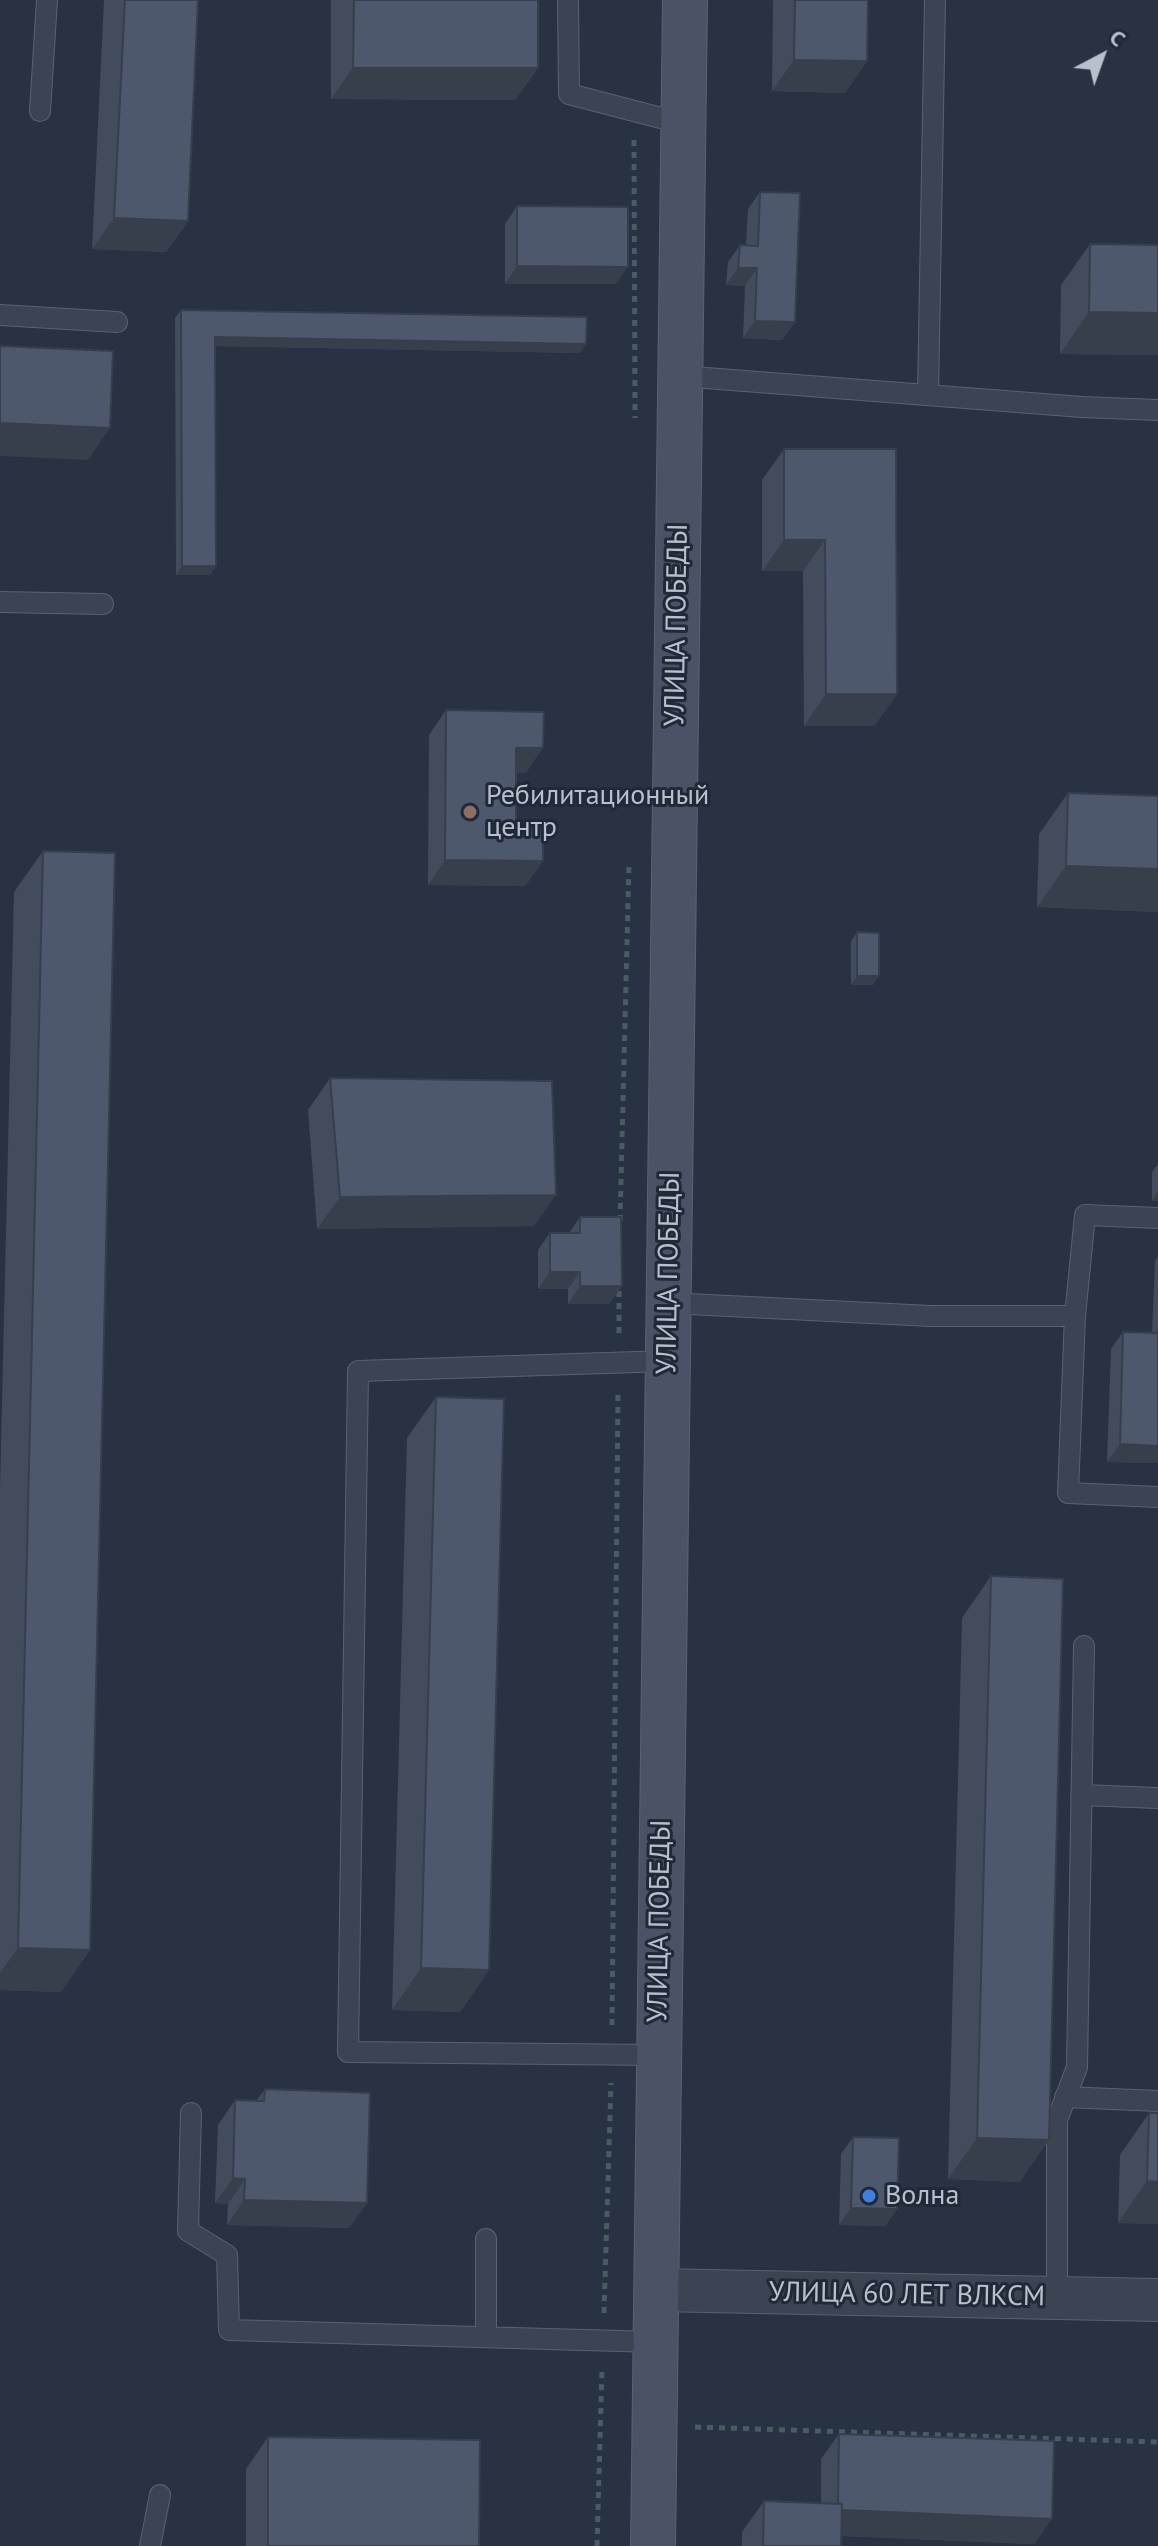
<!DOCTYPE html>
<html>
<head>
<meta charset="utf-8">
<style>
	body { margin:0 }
	#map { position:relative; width:1158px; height:2546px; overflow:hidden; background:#283243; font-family:"PT Sans",sans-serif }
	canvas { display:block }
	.north { position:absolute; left:1062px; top:16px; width:80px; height:80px; -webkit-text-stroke:6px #202938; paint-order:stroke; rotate:41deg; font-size:22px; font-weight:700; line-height:32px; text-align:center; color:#b9bfcd }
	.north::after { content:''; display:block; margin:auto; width:28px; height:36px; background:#b9bfcd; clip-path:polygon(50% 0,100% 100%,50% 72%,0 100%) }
</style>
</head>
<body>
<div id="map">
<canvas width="1158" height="2546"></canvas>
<div class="north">С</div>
</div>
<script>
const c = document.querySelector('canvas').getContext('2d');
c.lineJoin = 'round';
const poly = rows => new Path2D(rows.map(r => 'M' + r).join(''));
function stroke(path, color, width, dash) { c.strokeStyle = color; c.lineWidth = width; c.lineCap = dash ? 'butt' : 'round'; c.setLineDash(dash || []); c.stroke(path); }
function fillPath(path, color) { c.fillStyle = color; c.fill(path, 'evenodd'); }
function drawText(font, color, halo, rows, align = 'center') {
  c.font = font + ' "PT Sans",sans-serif'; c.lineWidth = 6; c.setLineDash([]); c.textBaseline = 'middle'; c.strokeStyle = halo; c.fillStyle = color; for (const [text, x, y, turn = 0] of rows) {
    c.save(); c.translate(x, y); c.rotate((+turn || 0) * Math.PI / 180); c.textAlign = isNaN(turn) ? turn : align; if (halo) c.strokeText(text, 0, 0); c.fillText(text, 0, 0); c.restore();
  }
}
const path = poly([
	[634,140,635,418],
	[620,1221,629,863],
	[619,1333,619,1283],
	[612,2025,618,1391],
	[604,2313,611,2083],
	[695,2427,1158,2442],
	[597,2546,602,2367]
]);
const lane = poly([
	[568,0,569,94,684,124],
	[40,111,47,0],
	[0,315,117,322],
	[680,376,1082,407,1158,410],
	[928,395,935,0],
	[0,602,103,604],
	[1158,1218,1085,1215,1075,1316,1068,1493,1158,1497],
	[668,1303,931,1316,1075,1316],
	[1081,1795,1158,1798],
	[659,2055,348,2052,358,1371,668,1361],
	[1065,2097,1158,2101],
	[191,2113,188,2231,227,2255,229,2330,655,2342],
	[486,2239,486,2337],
	[1057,2298,1057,2120,1077,2067,1084,1646],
	[150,2546,160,2495]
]);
const street = poly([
	[656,2290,1158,2300]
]);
const secondary = poly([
	[653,2546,685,0]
]);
const wall = poly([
	[104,0,198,0,188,221,166,252,92,249],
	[331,0,538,0,538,68,515,100,331,99],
	[773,0,868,0,867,61,845,93,772,91],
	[760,192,795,322,782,340,743,338,745,286,726,285,728,262,740,245,746,245,748,209],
	[517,206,616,284,505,284,505,224],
	[1090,244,1158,245,1158,355,1060,354,1061,285],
	[181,310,580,353,215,346,216,566,210,575,176,575,175,318],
	[784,449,897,694,874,726,804,726,803,571,762,571,762,480],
	[446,710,526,773,516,773,516,823,543,861,525,886,428,885,429,735],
	[1068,793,1158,796,1158,912,1037,907,1039,834],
	[43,851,90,1950,61,1992,0,1990,0,1488,14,892],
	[857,932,873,985,851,985,851,941],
	[330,1078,534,1226,317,1229,308,1110],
	[1158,1164,1158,1201,1152,1201,1152,1172],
	[580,1217,622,1286,609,1304,568,1304,568,1289,538,1289,538,1250,550,1233,569,1233],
	[1158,1257,1158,1463,1107,1462,1111,1349,1123,1332,1152,1333,1155,1261],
	[436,1397,489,1970,460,2012,392,2010,407,1438],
	[991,1576,1020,2182,948,2179,962,1618],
	[265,2089,367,2203,349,2228,227,2225,228,2204,215,2203,218,2125,235,2100,256,2101],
	[1149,2113,1158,2113,1158,2224,1118,2223,1120,2155],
	[853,2137,897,2209,885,2226,839,2225,841,2154],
	[839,2434,1052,2519,1034,2544,841,2536,841,2546,742,2546,742,2532,764,2501,821,2503,821,2459],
	[268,2437,479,2546,246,2546,246,2469]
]);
const shadedWall = poly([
	[794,60,867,61,845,93,772,91],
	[353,68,538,68,515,100,331,99],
	[114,218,188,221,166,252,92,249],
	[517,266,628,267,616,284,505,284],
	[738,268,757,268,745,286,726,285],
	[1089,312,1158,313,1158,355,1060,354],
	[755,321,795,322,782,340,743,338],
	[215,337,586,344,580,353,209,346],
	[0,423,110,428,88,460,0,456],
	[784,540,825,540,803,571,762,571],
	[182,566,216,566,210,575,176,575],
	[826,694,897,694,874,726,804,726],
	[516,748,543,748,526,773,499,773],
	[445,860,543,861,525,886,428,885],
	[1066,866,1158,869,1158,912,1037,907],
	[857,976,879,976,873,985,851,985],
	[1158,1192,1158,1201,1152,1201],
	[556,1195,534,1226,317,1229,340,1197],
	[550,1272,580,1272,568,1289,538,1289],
	[580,1286,622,1286,609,1304,568,1304],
	[1120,1444,1158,1446,1158,1463,1107,1462],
	[18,1948,90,1950,61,1992,0,1990,0,1973],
	[421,1968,489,1970,460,2012,392,2010],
	[977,2138,1049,2140,1020,2182,948,2179],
	[233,2178,245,2179,228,2204,215,2203],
	[1147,2181,1158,2182,1158,2224,1118,2223],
	[244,2200,367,2203,349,2228,227,2225],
	[851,2208,897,2209,885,2226,839,2225],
	[838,2510,1052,2519,1034,2544,820,2535]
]);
const building = poly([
	[125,0,198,0,188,221,114,218,125,0],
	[354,0,538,0,538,68,353,68,354,0],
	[795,0,868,0,867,61,794,60,795,0],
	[760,192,800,193,795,322,755,321,757,268,738,268,740,245,758,246,760,192],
	[517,206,628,207,628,267,517,266,517,206],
	[1090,244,1158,245,1158,313,1089,312,1090,244],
	[181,310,587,317,586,344,215,337,216,566,182,566,181,310],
	[0,346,113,351,110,428,0,423,0,346],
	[784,449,896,449,897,694,826,694,825,540,784,540,784,449],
	[446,710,544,712,543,748,516,748,516,823,543,823,543,861,445,860,446,710],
	[1068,793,1158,796,1158,869,1066,866,1068,793],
	[43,851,115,853,90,1950,18,1948,43,851],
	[857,932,879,933,879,976,857,976,857,932],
	[330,1078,552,1081,556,1195,340,1197,330,1078],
	[580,1217,621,1217,622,1286,580,1286,580,1272,550,1272,550,1233,580,1233,580,1217],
	[1123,1332,1158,1333,1158,1446,1120,1444,1123,1332],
	[436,1397,504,1399,489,1970,421,1968,436,1397],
	[991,1576,1063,1579,1049,2140,977,2138,991,1576],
	[265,2089,370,2093,367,2203,244,2200,245,2179,233,2178,235,2100,264,2101,265,2089],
	[1149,2113,1158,2113,1158,2182,1147,2181,1149,2113],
	[853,2137,899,2138,897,2209,851,2208,853,2137],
	[839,2434,1054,2441,1052,2519,842,2510,842,2504,838,2503,839,2434],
	[268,2437,480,2440,479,2546,268,2546,268,2437],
	[764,2501,842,2504,841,2546,763,2546,764,2501]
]);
const markers = [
	[470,812,8,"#8d6e63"],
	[869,2196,8,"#3f7fe0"]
];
const streetNames = [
	["УЛИЦА ПОБЕДЫ",677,625,-89],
	["УЛИЦА ПОБЕДЫ",669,1273,-89],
	["УЛИЦА ПОБЕДЫ",660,1921,-89],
	["УЛИЦА 60 ЛЕТ ВЛКСМ",907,2295,1]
];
const poiNames = [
	["Ребилитационный",486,796],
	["центр",486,828],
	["Волна",885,2196]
];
stroke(lane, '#5a6270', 22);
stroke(street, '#5a6270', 44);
stroke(secondary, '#5a6270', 46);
stroke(path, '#485c61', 5, [6, 6]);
stroke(lane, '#3c4453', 20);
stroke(street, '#3c4453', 42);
stroke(secondary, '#4a5366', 44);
fillPath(wall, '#434c5d');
fillPath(shadedWall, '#373e4c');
fillPath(building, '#4e586c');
stroke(building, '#373e4c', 2);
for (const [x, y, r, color] of markers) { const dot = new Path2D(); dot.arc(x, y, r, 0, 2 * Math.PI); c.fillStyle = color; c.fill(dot); stroke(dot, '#202938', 3); }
drawText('28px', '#b9bfcd', '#202938', streetNames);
drawText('28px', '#b9bfcd', '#202938', poiNames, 'left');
</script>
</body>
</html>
